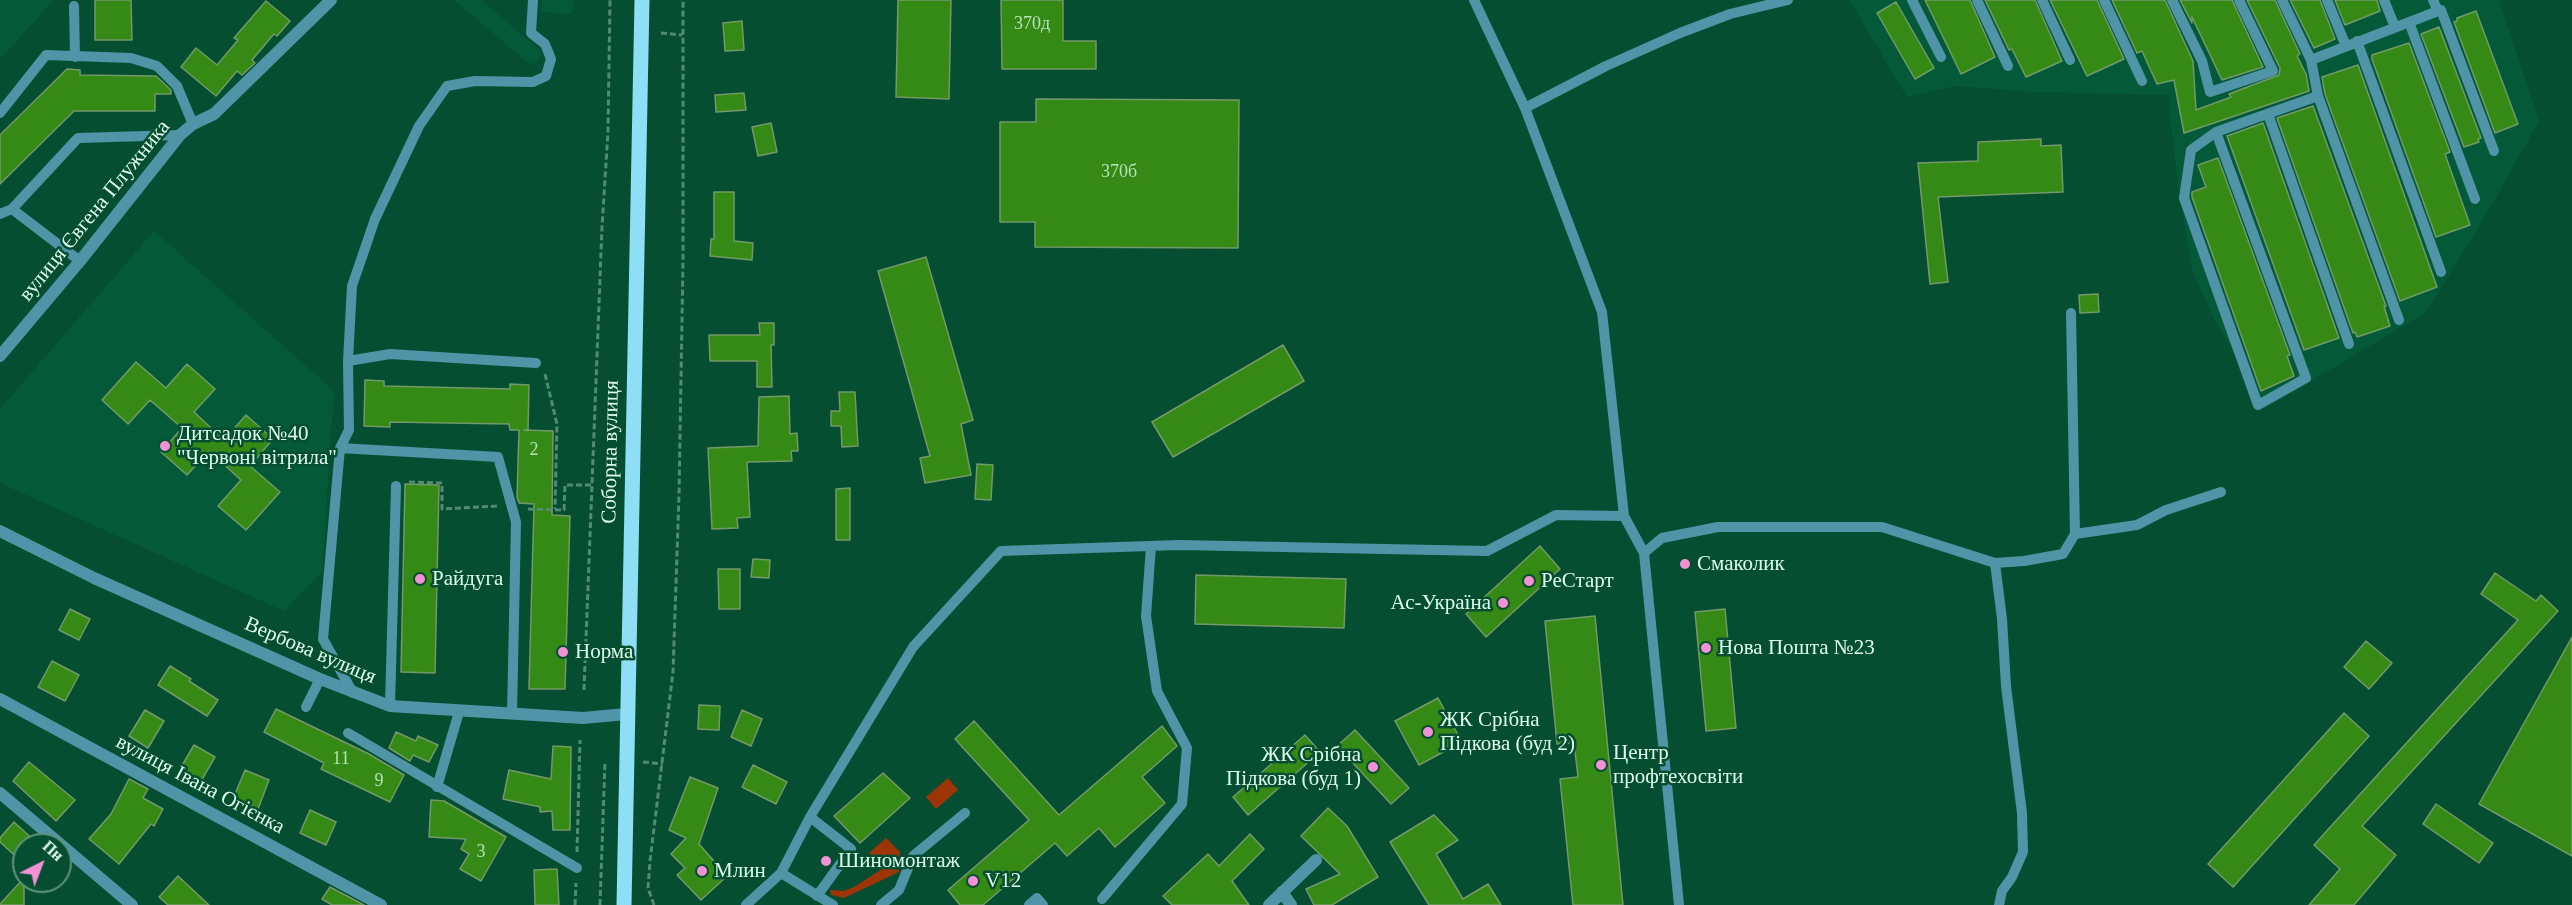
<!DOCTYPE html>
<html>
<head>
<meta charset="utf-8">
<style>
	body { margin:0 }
	#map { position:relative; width:2572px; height:905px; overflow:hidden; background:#064e31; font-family:Georgia,serif }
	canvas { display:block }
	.north { position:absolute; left:12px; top:833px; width:60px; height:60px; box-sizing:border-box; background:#064e31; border:2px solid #5c947b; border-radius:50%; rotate:42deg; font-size:16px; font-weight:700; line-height:24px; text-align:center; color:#defeeb }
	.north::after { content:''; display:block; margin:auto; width:21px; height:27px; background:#f391d5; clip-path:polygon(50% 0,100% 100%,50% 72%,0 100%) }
</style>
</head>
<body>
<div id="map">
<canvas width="2572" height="905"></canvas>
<div class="north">Пн</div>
</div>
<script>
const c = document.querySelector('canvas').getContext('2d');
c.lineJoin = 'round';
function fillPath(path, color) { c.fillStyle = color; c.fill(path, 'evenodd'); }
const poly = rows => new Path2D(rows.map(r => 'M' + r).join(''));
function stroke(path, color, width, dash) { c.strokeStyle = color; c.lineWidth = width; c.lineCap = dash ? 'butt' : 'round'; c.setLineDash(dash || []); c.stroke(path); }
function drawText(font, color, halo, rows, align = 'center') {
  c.font = font + ' Georgia,serif'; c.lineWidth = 5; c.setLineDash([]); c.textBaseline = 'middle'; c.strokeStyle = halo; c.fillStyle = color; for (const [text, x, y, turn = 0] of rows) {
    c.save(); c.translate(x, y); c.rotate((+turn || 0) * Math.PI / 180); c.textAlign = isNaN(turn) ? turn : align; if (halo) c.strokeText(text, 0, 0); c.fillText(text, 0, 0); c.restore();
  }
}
const built = poly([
	[0,0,54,0,0,59],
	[454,0,481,0,543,53,532,66],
	[542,0,573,0,572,14,541,12],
	[1849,0,2499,0,2539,121,2486,215,2426,312,2266,408,2214,319,2192,270,2178,186,2168,95,2036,92,1955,86,1907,97],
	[154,231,334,391,322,573,284,611,0,483,0,409]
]);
const green = poly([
	[948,778,958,790,936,809,926,797],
	[886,838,900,852,899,872,844,898,831,895,830,890,843,891,854,887,882,869,869,853]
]);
const building = poly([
	[95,0,131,0,132,40,95,40,95,0],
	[898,0,951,0,949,99,896,97,898,0],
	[1001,0,1063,0,1063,41,1096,41,1096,69,1002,69,1001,0],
	[1925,0,1970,0,1995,57,1961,74,1925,0],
	[1985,0,2035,0,2062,61,2026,77,2012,49,2009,50,1985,0],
	[2050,0,2097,0,2124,59,2087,76,2050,0],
	[2112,0,2165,0,2193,61,2196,110,2231,97,2229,94,2279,75,2280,68,2247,0,2275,0,2300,54,2297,56,2306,74,2309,91,2184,133,2174,80,2157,84,2142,51,2137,53,2112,0],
	[2180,0,2232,0,2263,67,2222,80,2192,17,2192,23,2180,0],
	[2290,0,2320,0,2335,39,2314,48,2290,0],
	[2335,0,2377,0,2380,11,2345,25,2335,0],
	[266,1,290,21,277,36,274,34,252,60,255,63,242,75,237,71,216,96,181,67,196,48,217,65,238,40,234,38,266,1],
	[1896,2,1934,68,1915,79,1877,13,1896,2],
	[2476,11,2518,124,2495,133,2454,22,2457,21,2457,18,2476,11],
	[742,21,744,50,725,51,723,23,742,21],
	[2439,27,2481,138,2478,139,2479,142,2464,147,2421,34,2439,27],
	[2409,43,2450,152,2445,154,2470,225,2436,237,2372,59,2372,55,2409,43],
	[2358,65,2437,287,2400,301,2325,94,2322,77,2358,65],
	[67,69,80,70,80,75,156,76,171,90,171,94,155,94,155,111,74,111,0,184,0,135,67,69],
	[744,93,746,110,716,112,715,95,744,93],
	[1036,99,1239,100,1238,248,1035,247,1035,222,1000,222,1000,122,1036,122,1036,99],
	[2313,106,2386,306,2384,306,2390,326,2357,337,2355,332,2353,333,2277,118,2313,106],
	[771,123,777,152,758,156,752,127,771,123],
	[2263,123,2339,338,2304,350,2227,136,2263,123],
	[2041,139,2041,146,2061,145,2063,192,1938,197,1948,282,1930,284,1918,163,1978,161,1978,142,2041,139],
	[2218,158,2290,355,2287,356,2294,376,2261,391,2192,197,2192,192,2206,187,2198,165,2218,158],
	[714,192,734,192,734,241,753,243,752,260,710,256,711,239,714,239,714,192],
	[926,257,973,420,961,424,971,475,925,483,920,458,930,456,878,271,926,257],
	[2098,294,2099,312,2080,313,2079,295,2098,294],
	[759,323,774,323,774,345,771,345,772,387,757,387,757,361,710,361,709,335,760,335,759,323],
	[1283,345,1304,381,1173,457,1152,422,1283,345],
	[136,362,166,388,187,364,215,389,194,412,224,440,246,415,273,439,250,466,280,492,246,530,218,506,241,480,209,451,187,475,161,452,182,428,150,400,128,424,102,400,136,362],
	[365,380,384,381,384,386,510,389,510,384,529,385,528,431,524,430,553,431,552,515,570,516,565,689,529,689,534,504,519,503,517,497,519,430,510,430,509,424,390,422,390,427,364,426,365,380],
	[839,392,855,392,858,446,842,447,841,426,831,426,831,411,840,411,839,392],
	[789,396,790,434,797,433,798,451,791,451,792,461,747,462,750,517,737,518,738,528,712,529,708,448,758,446,759,397,789,396],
	[977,464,993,465,991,500,975,499,977,464],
	[405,484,439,485,435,673,401,672,405,484],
	[850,488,850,540,836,540,836,489,850,488],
	[1540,546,1560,569,1486,637,1466,614,1540,546],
	[753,559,770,560,769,578,751,577,753,559],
	[718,569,740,569,740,609,719,609,718,569],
	[2495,573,2536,601,2541,595,2558,611,2362,826,2396,855,2354,905,2309,905,2340,869,2314,845,2518,620,2481,594,2495,573],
	[1196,575,1346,579,1344,628,1195,624,1196,575],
	[70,609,90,619,79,640,59,630,70,609],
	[1725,609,1736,728,1706,731,1695,612,1725,609],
	[1595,616,1623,905,1573,905,1560,779,1578,777,1574,743,1557,744,1545,621,1595,616],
	[2572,637,2572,856,2479,804,2572,637],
	[2366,641,2392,663,2369,689,2344,667,2366,641],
	[52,661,79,675,65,701,38,687,52,661],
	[170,666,191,679,189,681,218,700,207,716,158,685,170,666],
	[1438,698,1462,742,1419,765,1395,721,1438,698],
	[699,705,720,706,719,730,698,729,699,705],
	[276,709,369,754,404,775,390,802,321,769,324,763,264,732,276,709],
	[145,710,164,721,148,748,129,736,145,710],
	[742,710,762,719,751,746,731,737,742,710],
	[2344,713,2369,736,2233,887,2208,864,2344,713],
	[974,721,1059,815,1162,726,1177,746,1142,777,1165,803,1115,847,1099,828,1067,856,1055,843,983,905,960,905,948,890,1029,820,955,739,974,721],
	[1355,730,1409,788,1391,804,1337,746,1355,730],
	[396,732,416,741,418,736,438,745,429,762,413,755,410,761,389,748,396,732],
	[1305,735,1320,752,1248,815,1233,797,1305,735],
	[194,745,215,757,201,781,180,769,194,745],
	[553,746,571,747,570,830,553,830,552,811,540,812,540,807,503,799,509,770,551,779,553,746],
	[29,762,75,800,56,821,13,781,29,762],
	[753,765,787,782,776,804,742,787,753,765],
	[245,770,269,780,258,809,233,799,245,770],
	[883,773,910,798,860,843,834,816,883,773],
	[690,777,718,788,699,844,727,876,701,900,677,875,685,868,671,854,686,838,669,830,690,777],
	[129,779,148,789,143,798,163,809,154,826,151,824,119,864,89,839,111,814,129,779],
	[431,800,444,801,506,837,481,881,460,869,469,854,461,849,466,839,429,837,431,800],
	[2436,804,2493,843,2479,863,2423,824,2436,804],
	[1328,808,1347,826,1378,877,1332,905,1314,905,1306,889,1340,874,1301,836,1328,808],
	[310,810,336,822,326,845,300,833,310,810],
	[1434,815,1458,840,1436,854,1463,899,1488,884,1501,905,1429,905,1390,842,1434,815],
	[14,822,39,845,24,845,24,864,0,842,0,838,14,822],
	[1250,834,1264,849,1232,881,1249,905,1172,905,1163,896,1208,854,1219,866,1250,834],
	[557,869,559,905,535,905,534,870,557,869],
	[178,876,209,905,168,905,159,897,178,876],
	[24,878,24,905,0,905,0,904,24,878],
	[330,887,364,905,332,905,322,899,330,887]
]);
const path = poly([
	[661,33,682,35],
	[545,374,557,424,555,509],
	[409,482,442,483,442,509,498,506],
	[528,509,564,510,565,485,593,485],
	[584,690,602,227,608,131,610,0],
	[643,762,663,764],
	[577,852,580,740],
	[575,905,576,883],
	[600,905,605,761],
	[654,905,648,888,650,861,673,672,679,495,683,262,683,0]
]);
const lane = poly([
	[1474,0,1525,108,1602,312,1624,516,1644,553,1679,905],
	[1912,0,1941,57],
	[1977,0,2008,66],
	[2042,0,2070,60],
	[2104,0,2142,81],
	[2172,0,2202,61,2210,92,2273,71,2239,0],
	[2282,0,2311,60],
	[2327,0,2346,46],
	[2384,0,2395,27],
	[2433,0,2438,11,2441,10,2494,151],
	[74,6,75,57],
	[2409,22,2475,199],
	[2357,41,2441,272],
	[2318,96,2311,60,2438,11],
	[1525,108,1606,66,1680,33,1730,14,1788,0],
	[0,113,46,55,131,58,157,66,177,86,193,124],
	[2268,114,2349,344],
	[2216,132,2306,378,2258,405,2184,198,2191,150,2216,132,2318,96,2399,320],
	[12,209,78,138,180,135],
	[0,214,12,209,80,261],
	[348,361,390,354,536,363],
	[340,448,498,457,516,522,512,714],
	[2075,534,2137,525,2166,510,2221,492],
	[1644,553,1662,538,1718,527,1882,527,1995,563,2024,561,2063,554,2075,534,2071,313],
	[1995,563,2002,619,2006,686,2022,813,2023,852,2012,877,2002,891,1999,905],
	[353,693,323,639,340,448,349,430,348,361,352,286,375,219,419,126,447,86,475,81,533,82,546,76,551,59,545,44,531,33,533,0],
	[390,706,396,486],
	[306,707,320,679],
	[348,733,577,868],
	[437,787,459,712],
	[810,817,851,849,817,896],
	[781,873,833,905],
	[1102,899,1182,804,1187,748,1157,691,1146,616,1151,546],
	[746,905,781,873,810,817,913,647,1001,551,1179,545,1487,551,1556,515,1624,516],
	[881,905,899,890,913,856,965,813],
	[1029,905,1037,898,1043,905]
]);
const street = poly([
	[0,356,80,261,180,135,193,124,214,114,331,0],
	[0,531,94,578,320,679,390,706,583,718,626,714],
	[0,699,381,905],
	[0,793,132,905],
	[1282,892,1291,905],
	[1269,905,1316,860]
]);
const primary = poly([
	[624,905,642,0]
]);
const markers = [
	[165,446,6,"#f391d5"],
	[1685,564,6,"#f391d5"],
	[420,579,6,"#f391d5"],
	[1529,581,6,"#f391d5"],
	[1503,603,6,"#f391d5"],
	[1706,648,6,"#f391d5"],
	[563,652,6,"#f391d5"],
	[1428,732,6,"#f391d5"],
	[1601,765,6,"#f391d5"],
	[1373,767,6,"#f391d5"],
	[826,861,6,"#f391d5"],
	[702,871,6,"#f391d5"],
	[973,881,6,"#f391d5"]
];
const numberNames = [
	["370д",1032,24],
	["370б",1119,172],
	["2",534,450],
	["11",341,759],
	["9",379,781],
	["3",481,852]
];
const streetNames = [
	["вулиця Євгена Плужника",95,211,-51],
	["Соборна вулиця",611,452,-89],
	["Вербова вулиця",310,651,23],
	["вулиця Івана Огієнка",200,785,28]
];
const poiNames = [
	["Дитсадок №40",177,434],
	["\"Червоні вітрила\"",177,458],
	["Смаколик",1697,564],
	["Райдуга",432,579],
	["РеСтарт",1541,581],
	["Ас-Україна",1491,603,"right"],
	["Нова Пошта №23",1718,648],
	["Норма",575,652],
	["ЖК Срібна",1440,720],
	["Підкова (буд 2)",1440,744],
	["Центр",1613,753],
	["профтехосвіти",1613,777],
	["ЖК Срібна",1361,755,"right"],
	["Підкова (буд 1)",1361,779,"right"],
	["Шиномонтаж",838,861],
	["Млин",714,871],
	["V12",985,881]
];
fillPath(built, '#045a38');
fillPath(green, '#9e3508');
fillPath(building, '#358a15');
stroke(building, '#729968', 1.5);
stroke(path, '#518b72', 3, [6, 3]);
stroke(lane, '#5094a8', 10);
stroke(street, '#5094a8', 12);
stroke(primary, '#8edef6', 15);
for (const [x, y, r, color] of markers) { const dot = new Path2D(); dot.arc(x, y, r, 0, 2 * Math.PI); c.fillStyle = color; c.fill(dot); stroke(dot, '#064e31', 2); }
drawText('18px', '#b4e1b6', null, numberNames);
drawText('21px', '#defeeb', '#064e31', streetNames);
drawText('21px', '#defeeb', '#064e31', poiNames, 'left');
</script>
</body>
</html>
